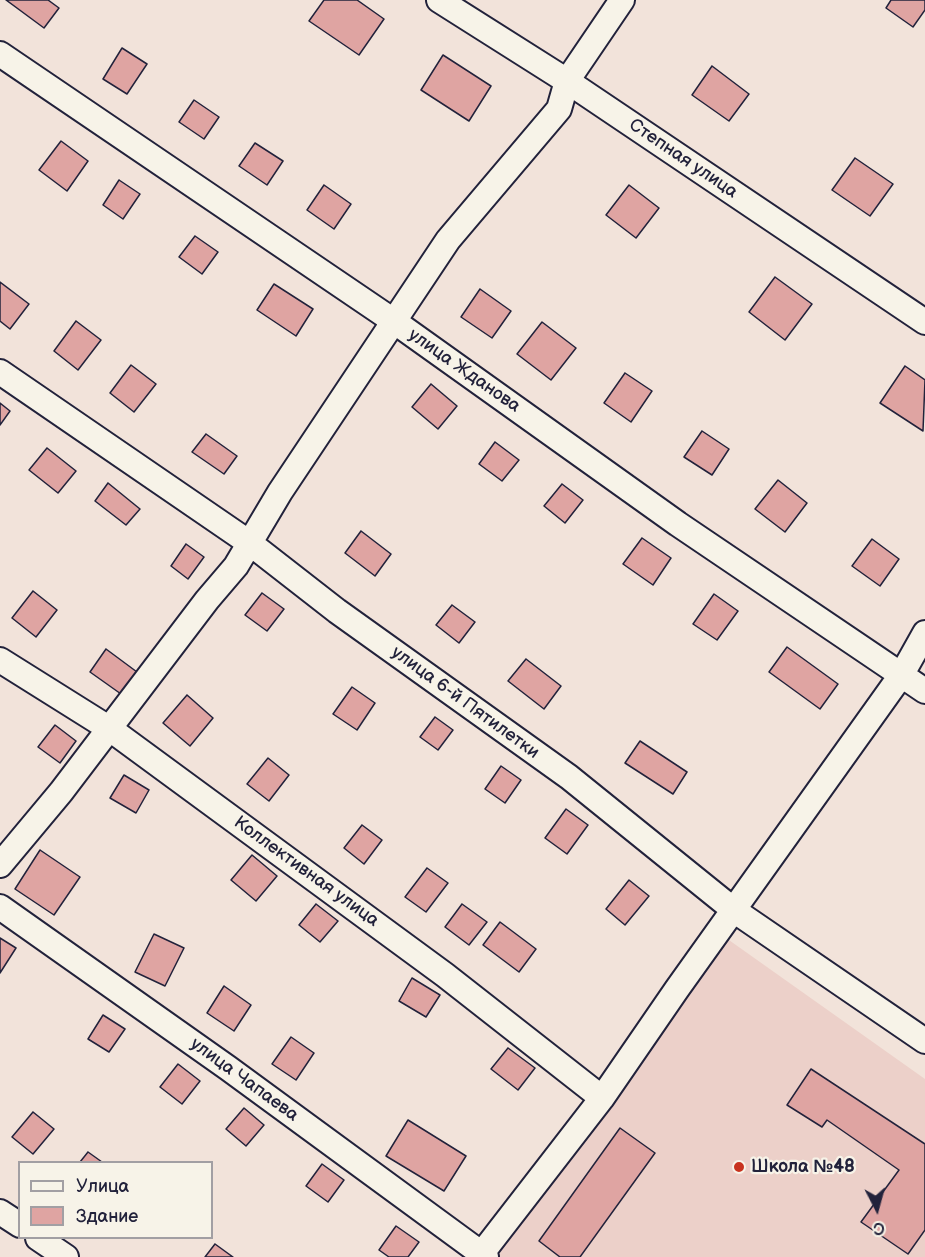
<!DOCTYPE html>
<html>
<head>
<meta charset="utf-8">
<style>
	body { margin:0 }
	#map { position:relative; width:925px; height:1257px; overflow:hidden; background:#f2e3da; font-family:"Balsamiq Sans",sans-serif }
	canvas { display:block }
	.legend { position:absolute; left:18px; top:1161px; width:195px; height:78px; box-sizing:border-box; background:#f7f3e8; border:2px solid #a29fa3; margin:0; padding:8px 10px; list-style:none; font-size:18px; color:#22223b }
	.legend li { display:flex; align-items:center; gap:12px; height:30px }
	.legend b { width:30px; border:2px solid #a29fa3 }
	.north { position:absolute; left:847px; top:1179px; width:60px; height:60px; -webkit-text-stroke:4px #f7f3e8; paint-order:stroke; rotate:174deg; font-size:16px; font-weight:700; line-height:24px; text-align:center; color:#22223b }
	.north::after { content:''; display:block; margin:auto; width:21px; height:27px; background:#22223b; clip-path:polygon(50% 0,100% 100%,50% 72%,0 100%) }
</style>
</head>
<body>
<div id="map">
<canvas width="925" height="1257"></canvas>
<ul class="legend">
<li><b style="height:8px;background:#f7f3e8"></b>Улица</li>
<li><b style="height:16px;background:#dfa4a2"></b>Здание</li>
</ul>
<div class="north">С</div>
</div>
<script>
const c = document.querySelector('canvas').getContext('2d');
c.lineJoin = 'round';
function fillPath(path, color) { c.fillStyle = color; c.fill(path, 'evenodd'); }
const poly = rows => new Path2D(rows.map(r => 'M' + r).join(''));
function stroke(path, color, width, dash) { c.strokeStyle = color; c.lineWidth = width; c.lineCap = dash ? 'butt' : 'round'; c.setLineDash(dash || []); c.stroke(path); }
function drawText(font, color, halo, rows, align = 'center') {
  c.font = font + ' "Balsamiq Sans",sans-serif'; c.lineWidth = 4.5; c.setLineDash([]); c.textBaseline = 'middle'; c.strokeStyle = halo; c.fillStyle = color; for (const [text, x, y, turn = 0] of rows) {
    c.save(); c.translate(x, y); c.rotate((+turn || 0) * Math.PI / 180); c.textAlign = isNaN(turn) ? turn : align; if (halo) c.strokeText(text, 0, 0); c.fillText(text, 0, 0); c.restore();
  }
}
const built = poly([
	[719,933,925,1079,925,1257,495,1257,489,1254]
]);
const building = poly([
	[6,0,48,0,59,8,44,28,6,0],
	[324,0,357,0,384,19,359,55,309,21,324,0],
	[891,0,925,0,925,10,913,27,886,8,891,0],
	[122,48,147,64,127,94,103,79,122,48],
	[443,55,491,86,469,121,421,90,443,55],
	[712,66,749,94,729,121,692,95,712,66],
	[194,100,219,117,204,139,179,122,194,100],
	[61,141,88,161,67,191,39,170,61,141],
	[255,143,283,161,267,185,239,166,255,143],
	[855,158,893,184,870,216,832,190,855,158],
	[119,180,140,194,123,219,103,205,119,180],
	[324,185,351,204,334,229,307,210,324,185],
	[629,185,659,208,636,238,606,215,629,185],
	[195,236,218,252,202,274,179,257,195,236],
	[775,277,812,304,785,340,749,312,775,277],
	[0,282,29,304,10,329,0,321,0,282],
	[274,284,313,309,296,336,257,310,274,284],
	[480,289,511,311,492,338,461,317,480,289],
	[76,321,101,340,78,370,54,351,76,321],
	[542,322,576,348,551,380,517,354,542,322],
	[131,365,156,384,134,412,110,393,131,365],
	[905,366,925,380,923,431,880,403,905,366],
	[625,373,652,391,631,422,604,403,625,373],
	[431,384,457,406,438,429,412,407,431,384],
	[0,403,10,411,0,425,0,403],
	[702,431,729,449,712,475,684,457,702,431],
	[206,434,237,456,224,474,192,452,206,434],
	[495,442,519,460,502,481,479,464,495,442],
	[47,448,76,471,58,493,29,470,47,448],
	[778,480,807,503,785,532,755,509,778,480],
	[108,483,140,509,126,525,95,501,108,483],
	[562,484,583,500,565,523,544,506,562,484],
	[361,531,391,554,375,576,345,553,361,531],
	[642,538,671,558,653,585,623,564,642,538],
	[872,539,899,559,880,586,852,566,872,539],
	[186,544,204,557,188,579,171,566,186,544],
	[33,591,57,610,36,637,12,618,33,591],
	[262,593,284,609,267,631,245,615,262,593],
	[714,594,738,611,717,640,693,624,714,594],
	[452,605,475,622,459,643,436,625,452,605],
	[787,647,838,684,820,709,769,672,787,647],
	[106,649,137,672,121,694,90,672,106,649],
	[526,659,561,686,544,709,508,681,526,659],
	[352,687,375,703,357,730,333,714,352,687],
	[187,695,213,718,190,746,163,723,187,695],
	[435,717,453,730,438,750,420,737,435,717],
	[55,725,76,741,60,763,38,747,55,725],
	[640,741,687,772,673,794,625,763,640,741],
	[268,758,289,775,269,801,247,784,268,758],
	[501,766,521,780,505,803,485,789,501,766],
	[124,775,149,790,136,813,110,798,124,775],
	[566,809,588,825,567,854,545,838,566,809],
	[362,825,382,840,364,864,344,848,362,825],
	[40,850,80,877,54,915,15,889,40,850],
	[252,855,277,876,256,901,231,880,252,855],
	[427,868,448,883,426,912,405,897,427,868],
	[629,880,649,896,625,925,606,909,629,880],
	[316,904,338,921,320,942,299,925,316,904],
	[462,904,487,922,469,945,445,927,462,904],
	[500,922,536,949,519,972,483,945,500,922],
	[154,934,184,948,165,986,135,972,154,934],
	[0,938,16,948,0,973,0,938],
	[412,978,440,995,426,1017,399,1001,412,978],
	[224,986,251,1005,234,1031,207,1013,224,986],
	[103,1015,125,1029,109,1052,88,1039,103,1015],
	[291,1037,314,1053,296,1080,272,1064,291,1037],
	[508,1048,535,1068,518,1090,491,1069,508,1048],
	[178,1064,200,1081,182,1104,160,1087,178,1064],
	[811,1069,925,1144,925,1230,908,1254,861,1222,899,1170,827,1120,822,1127,787,1105,811,1069],
	[244,1108,264,1125,246,1146,226,1129,244,1108],
	[33,1112,54,1129,33,1154,12,1137,33,1112],
	[408,1120,466,1156,444,1191,386,1156,408,1120],
	[620,1128,655,1153,580,1257,560,1257,539,1241,620,1128],
	[88,1152,102,1162,80,1162,88,1152],
	[322,1164,344,1180,328,1202,306,1186,322,1164],
	[396,1226,419,1242,408,1257,389,1257,379,1250,396,1226],
	[215,1244,233,1257,205,1257,215,1244]
]);
const minor = poly([
	[439,0,567,81,925,322],
	[0,54,395,322,678,524,925,691],
	[0,372,251,544,337,611,569,777,735,911,925,1041],
	[0,660,110,729,445,975,602,1098],
	[0,865,61,792,207,600,236,566,280,492,448,240,559,109,567,81,622,0],
	[0,907,228,1068,486,1257],
	[0,1212,20,1225],
	[38,1238,66,1257],
	[479,1257,602,1098,677,989,902,674,925,633]
]);
const markers = [
	[739,1167,6,"#c8321e"]
];
const streetNames = [
	["Степная улица",683,159,34],
	["улица Жданова",464,371,35],
	["улица 6-й Пятилетки",465,703,36],
	["Коллективная улица",306,872,36],
	["улица Чапаева",244,1080,36]
];
const poiNames = [
	["Школа №48",751,1167]
];
fillPath(built, '#ecd0c9');
fillPath(building, '#dfa4a2');
stroke(building, '#22223b', 1.5);
stroke(minor, '#22223b', 28);
stroke(minor, '#f7f3e8', 24);
for (const [x, y, r, color] of markers) { const dot = new Path2D(); dot.arc(x, y, r, 0, 2 * Math.PI); c.fillStyle = color; c.fill(dot); stroke(dot, '#f7f3e8', 2); }
drawText('18px', '#22223b', '#f7f3e8', streetNames);
drawText('bold 18px', '#22223b', '#f7f3e8', poiNames, 'left');
</script>
</body>
</html>
